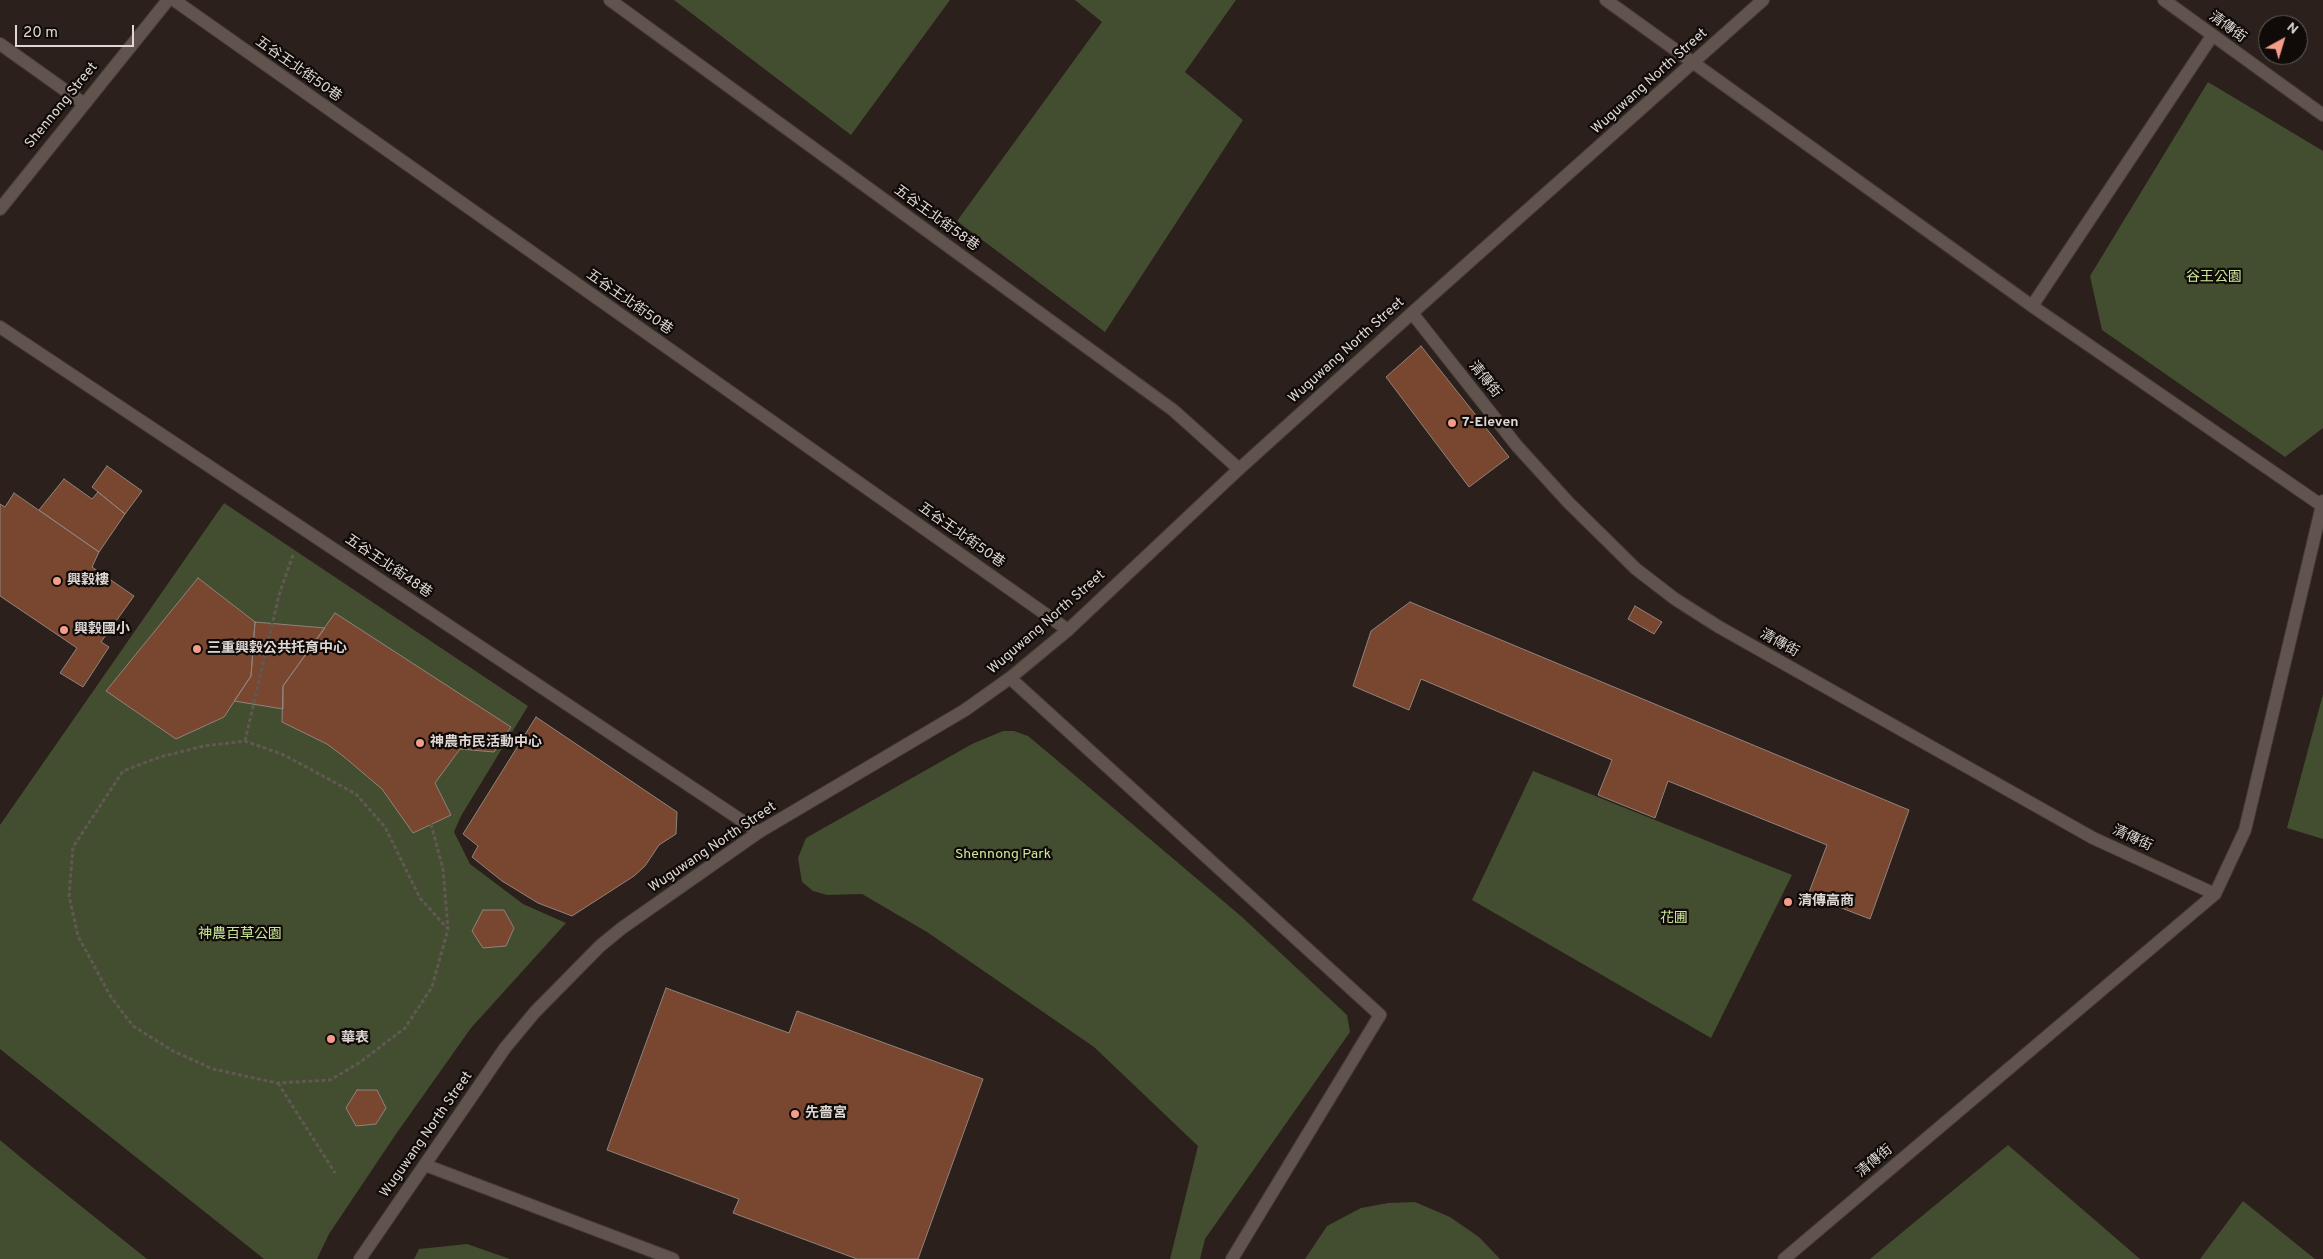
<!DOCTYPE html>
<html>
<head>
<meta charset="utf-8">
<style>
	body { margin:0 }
	#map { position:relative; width:2323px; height:1259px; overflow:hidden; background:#2b201b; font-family:Overpass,sans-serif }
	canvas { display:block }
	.north { position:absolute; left:2258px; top:15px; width:50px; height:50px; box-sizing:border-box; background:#100b09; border:1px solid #625d5a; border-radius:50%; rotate:39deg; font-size:14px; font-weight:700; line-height:20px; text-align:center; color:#ded7d3 }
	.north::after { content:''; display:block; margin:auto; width:18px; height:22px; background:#f49d8b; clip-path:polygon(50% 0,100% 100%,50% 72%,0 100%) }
	.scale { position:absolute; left:15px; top:25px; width:119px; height:22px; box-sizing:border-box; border:2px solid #ded7d3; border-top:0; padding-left:6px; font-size:15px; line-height:18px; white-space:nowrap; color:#ded7d3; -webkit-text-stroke:4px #100b09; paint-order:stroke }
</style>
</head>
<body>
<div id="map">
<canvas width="2323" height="1259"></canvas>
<div class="north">N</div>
<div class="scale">20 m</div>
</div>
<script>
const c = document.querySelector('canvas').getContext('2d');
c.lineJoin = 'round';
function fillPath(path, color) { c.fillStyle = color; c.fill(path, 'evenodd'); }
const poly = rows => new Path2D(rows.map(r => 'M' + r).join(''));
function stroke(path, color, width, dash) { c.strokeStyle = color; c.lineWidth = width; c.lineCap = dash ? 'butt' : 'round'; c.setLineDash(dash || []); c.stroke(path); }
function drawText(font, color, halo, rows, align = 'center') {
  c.font = font + ' Overpass,"Noto Sans TC",sans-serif'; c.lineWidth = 4.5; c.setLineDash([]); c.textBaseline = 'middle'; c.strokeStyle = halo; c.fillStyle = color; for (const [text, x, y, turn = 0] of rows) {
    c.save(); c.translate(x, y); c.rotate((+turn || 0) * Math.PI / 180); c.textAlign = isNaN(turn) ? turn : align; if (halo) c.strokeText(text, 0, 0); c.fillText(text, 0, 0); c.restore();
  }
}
const green = poly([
	[674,0,950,0,851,135],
	[1075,0,1236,0,1185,72,1243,120,1105,332,957,221,1102,22],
	[2208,82,2323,151,2323,428,2285,457,2102,330,2090,276],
	[224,503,528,706,461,816,454,832,470,864,523,904,566,923,471,1028,396,1134,329,1234,317,1259,264,1259,0,1049,0,825],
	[2323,694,2323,839,2287,828],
	[1003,731,1014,731,1028,736,1052,756,1242,917,1347,1015,1350,1032,1205,1239,1200,1259,1170,1259,1198,1146,1094,1047,927,932,862,894,827,895,813,891,802,882,798,858,806,838,972,744],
	[1533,771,1792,875,1711,1038,1472,900],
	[0,1140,31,1166,147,1259,0,1259],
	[2008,1145,2140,1259,1870,1259],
	[2243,1201,2315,1259,2200,1259],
	[1415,1202,1450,1217,1479,1237,1500,1259,1305,1259,1327,1226,1361,1208,1388,1203],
	[467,1244,510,1259,414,1259,419,1249]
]);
const building = poly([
	[1421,346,1509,457,1469,487,1386,377,1421,346],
	[107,466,142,491,125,514,92,487,107,466],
	[64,479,92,499,98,492,125,514,99,552,39,510,64,479],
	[14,493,99,552,92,567,134,596,101,642,109,647,83,687,60,673,77,648,0,596,0,504,5,507,14,493],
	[198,578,255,622,251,676,224,717,176,739,106,691,198,578],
	[1410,602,1909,810,1870,919,1808,895,1827,845,1668,781,1655,818,1598,795,1612,760,1421,679,1409,710,1353,686,1371,631,1410,602],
	[1635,606,1662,622,1654,634,1628,619,1635,606],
	[335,613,511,727,494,752,460,749,435,783,451,815,413,833,382,789,343,756,327,744,282,722,283,686,335,613],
	[255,622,325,628,283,686,283,709,234,701,251,676,255,622],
	[536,717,677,812,676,834,659,845,645,866,634,876,572,916,538,903,502,881,472,857,478,846,463,834,536,717],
	[483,910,504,910,514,928,506,946,483,948,472,931,483,910],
	[666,988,789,1033,797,1011,983,1079,918,1259,857,1259,733,1213,739,1199,607,1150,666,988],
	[357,1090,377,1090,386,1108,376,1124,356,1126,346,1108,357,1090]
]);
const path = poly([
	[245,741,279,595,293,555],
	[431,824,443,869,448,929,432,987,405,1028,359,1063,330,1080,277,1083,213,1069,173,1051,133,1026,111,997,78,936,69,896,73,847,123,771,160,757,204,746,245,741,284,755,356,794,385,827,420,898,448,929],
	[278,1083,335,1173]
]);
const service = poly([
	[174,0,1068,630],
	[610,0,1173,410,1239,469],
	[1606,0,2032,306,2321,505],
	[2164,0,2323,115],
	[0,44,83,103],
	[2032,306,2212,36],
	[1412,313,1517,446,1568,502,1636,569,1675,599,1719,627,2093,838,2215,894,1784,1259],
	[0,327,759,832],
	[1010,678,1380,1015,1232,1259],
	[2215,894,2245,830,2323,501]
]);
const minor = poly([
	[0,209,168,0],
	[425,1165,673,1259]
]);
const tertiary = poly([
	[360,1259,505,1048,535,1012,600,946,622,928,759,832,965,710,1010,678,1068,630,1239,469,1412,313,1763,0]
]);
const markers = [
	[1452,423,5,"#f49d8b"],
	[57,581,5,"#f49d8b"],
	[64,630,5,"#f49d8b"],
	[197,649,5,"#f49d8b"],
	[420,743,5,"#f49d8b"],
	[1788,902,5,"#f49d8b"],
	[331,1039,5,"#f49d8b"],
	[795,1114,5,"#f49d8b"]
];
const streetNames = [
	["清傳街",2227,28,36],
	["五谷王北街50巷",298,70,35],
	["Wuguwang North Street",1650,82,-42],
	["Shennong Street",62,106,-51],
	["五谷王北街58巷",936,219,36],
	["五谷王北街50巷",629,303,35],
	["Wuguwang North Street",1347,351,-42],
	["清傳街",1484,380,51],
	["五谷王北街50巷",961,536,35],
	["五谷王北街48巷",388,567,34],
	["Wuguwang North Street",1047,623,-41],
	["清傳街",1779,644,29],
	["清傳街",2132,839,25],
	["Wuguwang North Street",713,848,-34],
	["Wuguwang North Street",427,1135,-55],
	["清傳街",1875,1162,-40]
];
const parkNames = [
	["谷王公園",2214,278],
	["Shennong Park",1003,855],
	["花圃",1674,919],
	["神農百草公園",240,935]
];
const poiNames = [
	["7-Eleven",1462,423],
	["興穀樓",67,581],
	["興穀國小",74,630],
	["三重興穀公共托育中心",207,649],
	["神農市民活動中心",430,743],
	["清傳高商",1798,902],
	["華表",341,1039],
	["先嗇宮",805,1114]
];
fillPath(green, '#424e2f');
fillPath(building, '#794630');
stroke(building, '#91837d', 1);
stroke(service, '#443b37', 14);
stroke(minor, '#443b37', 14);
stroke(tertiary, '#443b37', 14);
stroke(path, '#615853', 3, [4, 2.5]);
stroke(service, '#61544e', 12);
stroke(minor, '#61544e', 12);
stroke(tertiary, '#61544e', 12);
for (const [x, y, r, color] of markers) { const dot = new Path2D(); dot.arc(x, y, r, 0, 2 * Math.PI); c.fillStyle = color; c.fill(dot); stroke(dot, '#100b09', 2); }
drawText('14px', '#ded7d3', '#100b09', streetNames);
drawText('14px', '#cae898', '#100b09', parkNames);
drawText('bold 14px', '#ded7d3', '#100b09', poiNames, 'left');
</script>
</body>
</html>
